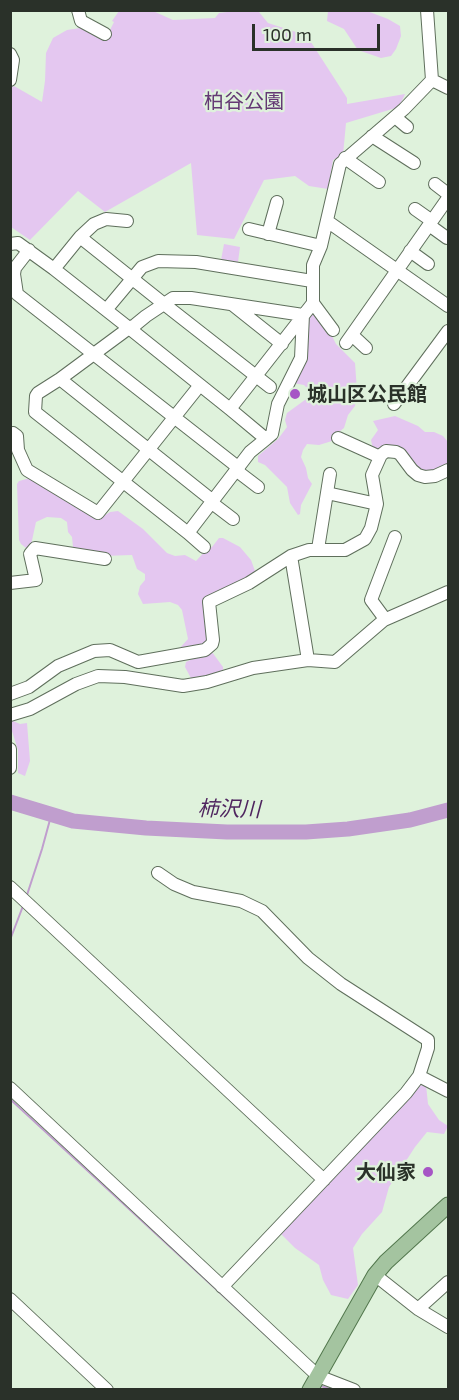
<!DOCTYPE html>
<html>
<head>
<meta charset="utf-8">
<style>
	body { margin:0 }
	#map { position:relative; width:459px; height:1400px; overflow:hidden; background:#dff2dc; font-family:"Exo 2",sans-serif }
	canvas { display:block }
	.frame { position:absolute; inset:0; border:12px solid #2a3129; pointer-events:none }
	.scale { position:absolute; left:252px; top:24px; width:128px; height:27px; box-sizing:border-box; border:3px solid #2a3129; border-top:0; padding-left:8px; font-size:18px; line-height:21px; white-space:nowrap; color:#2a3129; -webkit-text-stroke:4px #dff2dc; paint-order:stroke }
</style>
</head>
<body>
<div id="map">
<canvas width="459" height="1400"></canvas>
<div class="frame"></div>
<div class="scale">100 m</div>
</div>
<script>
const c = document.querySelector('canvas').getContext('2d');
c.lineJoin = 'round';
function fillPath(path, color) { c.fillStyle = color; c.fill(path, 'evenodd'); }
const poly = rows => new Path2D(rows.map(r => 'M' + r).join(''));
function stroke(path, color, width, dash) { c.strokeStyle = color; c.lineWidth = width; c.lineCap = dash ? 'butt' : 'round'; c.setLineDash(dash || []); c.stroke(path); }
function drawText(font, color, halo, rows, align = 'center') {
  c.font = font + ' "Exo 2","Noto Sans JP",sans-serif'; c.lineWidth = 4.5; c.setLineDash([]); c.textBaseline = 'middle'; c.strokeStyle = halo; c.fillStyle = color; for (const [text, x, y, turn = 0] of rows) {
    c.save(); c.translate(x, y); c.rotate((+turn || 0) * Math.PI / 180); c.textAlign = isNaN(turn) ? turn : align; if (halo) c.strokeText(text, 0, 0); c.fillText(text, 0, 0); c.restore();
  }
}
const green = poly([
	[119,11,153,11,173,20,215,18,219,13,235,11,259,12,268,23,296,32,309,39,347,98,347,104,405,94,399,107,346,123,343,155,333,160,328,189,309,186,295,176,264,180,234,239,197,235,191,163,105,212,78,191,30,240,11,227,11,88,14,86,42,102,45,81,46,53,53,38,67,30,80,28,106,38,114,22,112,21],
	[328,11,367,11,388,19,400,26,401,36,396,49,391,56,381,58,358,50,344,29,327,21],
	[224,244,240,247,238,262,221,260],
	[314,312,330,332,336,344,355,363,357,391,355,406,348,415,344,428,335,435,332,441,319,445,307,444,303,450,301,457,306,468,308,478,312,484,301,505,300,514,298,515,290,503,287,487,265,465,258,462,258,456,278,439,287,427,285,420,287,413,309,397,309,390,304,385,293,383,304,367,309,337,306,320,307,315],
	[395,416,418,426,425,432,434,432,443,436,448,442,448,465,429,473,415,467,410,457,404,451,373,449,371,440,378,430,373,421],
	[30,478,102,517,110,512,118,511,143,529,167,553,175,556,185,555,196,561,208,548,212,547,219,538,223,538,240,547,251,560,255,571,253,575,214,594,209,636,205,647,177,651,188,639,182,610,178,605,170,602,143,604,138,594,140,586,145,580,145,574,137,569,132,555,103,556,77,552,73,547,72,537,68,532,67,522,61,518,47,517,36,522,31,545,26,548,21,544,19,540,17,484,19,481],
	[209,651,212,652,223,667,223,670,219,674,192,680,185,667,186,662],
	[11,720,20,724,27,723,30,761,25,776,18,773,18,750,11,728],
	[426,1085,428,1104,439,1120,448,1126,444,1134,427,1132,415,1147,389,1187,382,1212,362,1234,353,1248,358,1285,348,1299,331,1295,323,1280,319,1265,295,1248,279,1232,411,1086]
]);
const stream = poly([
	[26,898,42,849,51,816],
	[10,940,23,906],
	[10,1099,284,1352],
	[318,1385,333,1390]
]);
const river = poly([
	[10,802,73,821,146,828,227,832,306,832,348,829,410,820,448,810]
]);
const minor = poly([
	[78,10,81,21,105,34],
	[10,54,13,60,10,80],
	[432,80,448,88],
	[395,117,407,127],
	[372,136,414,163],
	[345,158,379,182],
	[435,184,448,194],
	[415,209,432,221],
	[327,221,448,306],
	[429,225,447,238],
	[249,229,321,246],
	[268,234,277,202],
	[80,237,94,224,106,219,127,221],
	[10,244,18,243,54,269,129,328,200,385,230,409,266,439,250,452,188,533,35,412,36,396,38,393,60,379,129,328,135,325,146,316,164,304,80,237,54,269],
	[29,250,15,268,14,274,17,294,239,468],
	[410,251,428,264],
	[313,303,333,330],
	[233,305,282,344],
	[106,310,142,267,158,261,196,262,312,281],
	[352,335,366,348],
	[346,343,448,198],
	[60,379,213,501],
	[394,404,448,331],
	[230,409,313,303,313,265,321,246,340,164,404,109,432,80,427,10],
	[10,434,13,433,17,436,18,450,27,470,98,513,200,385],
	[338,438,380,457],
	[266,439,272,434,278,404,301,358,303,315,191,298,173,298,164,304,270,387],
	[237,471,258,487],
	[327,493,377,504],
	[212,503,233,519],
	[188,533,204,547],
	[318,549,330,474],
	[291,556,308,660],
	[10,583,36,580,30,554,35,548,105,559],
	[385,619,371,600,395,537],
	[10,694,29,687,58,666,94,651,110,650,138,662,205,650,212,644,213,640,209,602,249,583,291,556,309,550,345,550,365,539,371,528,377,504,372,475,381,455,386,451,396,452,400,454,412,470,418,475,425,477,435,476,448,470],
	[10,715,30,709,76,684,98,676,125,677,183,686,207,682,253,668,308,660,335,662,384,620,448,592],
	[10,749,10,768],
	[158,873,174,884,193,892,241,901,262,911,308,958,341,984,428,1040,428,1048,419,1076,406,1093,222,1287],
	[10,887,324,1180],
	[419,1076,448,1091],
	[10,1088,318,1376,354,1390],
	[375,1275,418,1309,448,1327],
	[10,1299,107,1390],
	[418,1309,448,1282]
]);
const major = poly([
	[310,1390,375,1275,386,1262,448,1205]
]);
const markers = [
	[295,394,6,"#a655c5"],
	[428,1172,6,"#a655c5"]
];
const parkNames = [
	["柏谷公園",244,101]
];
const poiNames = [
	["城山区公民館",307,394],
	["大仙家",416,1172,"right"]
];
const waterNames = [
	["柿沢川",229,809,1]
];
fillPath(green, '#e4c7f0');
stroke(stream, '#c09ece', 2);
stroke(river, '#c09ece', 15);
stroke(minor, '#5f6f5c', 14);
stroke(major, '#52774d', 17);
stroke(minor, '#fff', 12);
stroke(major, '#a4c4a0', 15);
for (const [x, y, r, color] of markers) { const dot = new Path2D(); dot.arc(x, y, r, 0, 2 * Math.PI); c.fillStyle = color; c.fill(dot); stroke(dot, '#dff2dc', 2); }
drawText('20px', '#643974', '#dff2dc', parkNames);
drawText('bold 20px', '#2a3129', '#dff2dc', poiNames, 'left');
drawText('italic 21px', '#4f255f', '#dff2dc', waterNames);
</script>
</body>
</html>
